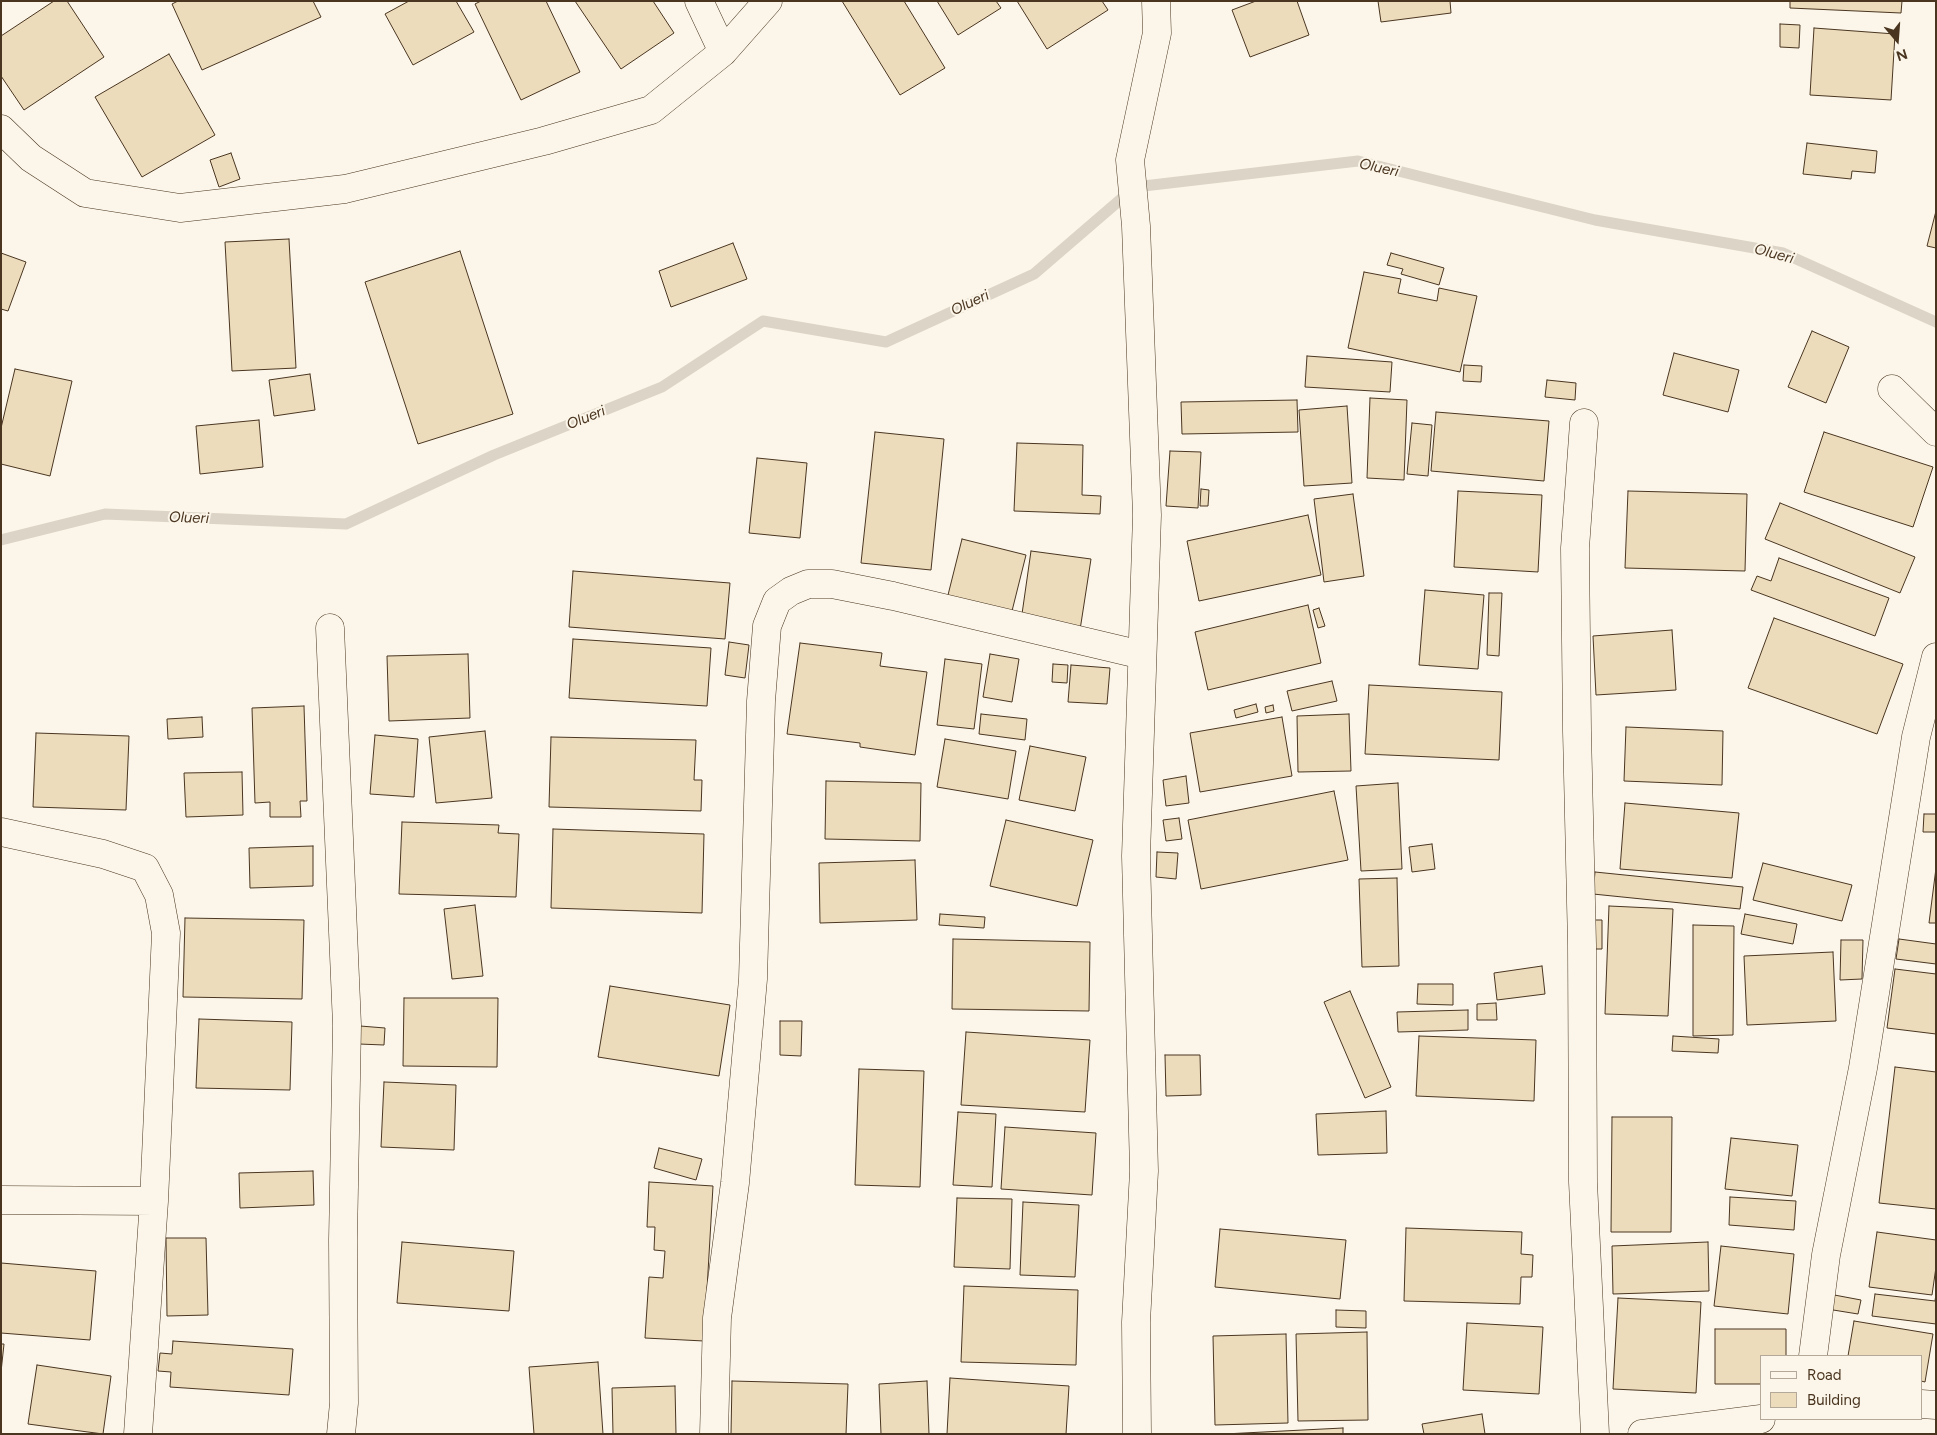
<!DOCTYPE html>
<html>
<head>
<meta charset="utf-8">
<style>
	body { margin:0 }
	#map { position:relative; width:1937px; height:1435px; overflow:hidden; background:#fbf6e9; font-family:Figtree,sans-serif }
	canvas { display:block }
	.frame { position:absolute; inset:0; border:2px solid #4a3520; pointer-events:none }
	.legend { position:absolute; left:1760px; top:1355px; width:162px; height:65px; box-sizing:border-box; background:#fbf6e9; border:1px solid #b4a999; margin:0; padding:6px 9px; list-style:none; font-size:15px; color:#4a3520 }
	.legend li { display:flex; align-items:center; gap:10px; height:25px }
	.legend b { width:25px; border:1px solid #b4a999 }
	.north { position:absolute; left:1872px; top:15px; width:50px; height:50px; -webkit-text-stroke:4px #fbf6e9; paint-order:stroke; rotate:162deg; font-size:14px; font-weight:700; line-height:20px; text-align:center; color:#4a3520 }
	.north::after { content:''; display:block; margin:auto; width:18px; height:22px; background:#4a3520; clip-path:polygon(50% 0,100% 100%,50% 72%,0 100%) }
</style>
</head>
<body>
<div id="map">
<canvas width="1937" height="1435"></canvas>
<div class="frame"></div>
<ul class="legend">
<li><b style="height:6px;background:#fbf6e9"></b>Road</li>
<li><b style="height:14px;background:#ecdcbc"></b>Building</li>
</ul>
<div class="north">N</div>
</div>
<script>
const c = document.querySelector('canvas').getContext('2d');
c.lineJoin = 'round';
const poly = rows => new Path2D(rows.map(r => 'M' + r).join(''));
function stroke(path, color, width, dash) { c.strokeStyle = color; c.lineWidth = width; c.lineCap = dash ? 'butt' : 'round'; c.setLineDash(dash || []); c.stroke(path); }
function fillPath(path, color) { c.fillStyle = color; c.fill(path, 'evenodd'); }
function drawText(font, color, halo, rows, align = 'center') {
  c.font = font + ' Figtree,sans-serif'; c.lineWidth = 4; c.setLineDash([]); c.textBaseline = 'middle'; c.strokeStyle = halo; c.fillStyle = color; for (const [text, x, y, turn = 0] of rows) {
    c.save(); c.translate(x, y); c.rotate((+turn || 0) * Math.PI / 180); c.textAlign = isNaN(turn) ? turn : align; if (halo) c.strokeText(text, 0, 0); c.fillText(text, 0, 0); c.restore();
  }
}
const stream = poly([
	[1,540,105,514,346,524,494,455,662,387,763,321,886,342,1034,274,1135,187,1358,161,1595,220,1783,253,1936,322]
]);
const building = poly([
	[54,1,67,1,104,57,24,110,1,76,1,36,54,1],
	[178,1,313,1,321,17,202,70,172,4,178,1],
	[409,1,456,1,474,32,413,65,385,14,409,1],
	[481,1,546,1,580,72,521,100,475,4,481,1],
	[575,1,653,1,674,33,621,69,575,1],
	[842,1,904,1,945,68,900,95,842,1],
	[937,1,996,1,1001,8,958,35,937,1],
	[1017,1,1102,1,1108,10,1047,49,1017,1],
	[1256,1,1297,1,1309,35,1250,57,1232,10,1256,1],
	[1378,1,1450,1,1451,13,1381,22,1378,1],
	[1790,1,1902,1,1901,13,1790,8,1790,1],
	[1780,24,1800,25,1799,48,1780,47,1780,24],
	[1814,28,1895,34,1891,100,1810,95,1814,28],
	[169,54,215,135,142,177,95,97,169,54],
	[1807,143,1877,151,1875,173,1852,171,1851,179,1803,174,1807,143],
	[231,153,240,179,219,187,210,160,231,153],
	[1936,211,1936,248,1927,246,1936,211],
	[289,239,296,368,232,371,225,242,289,239],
	[733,243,747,279,671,307,659,271,733,243],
	[460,251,513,414,418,444,365,282,460,251],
	[1,253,26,262,8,311,1,309,1,253],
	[1391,253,1444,268,1439,285,1401,274,1403,269,1387,265,1391,253],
	[1364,272,1401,279,1398,293,1437,301,1439,288,1477,296,1460,372,1348,348,1364,272],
	[1812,331,1849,347,1826,403,1788,387,1812,331],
	[1674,353,1739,370,1728,412,1663,395,1674,353],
	[1307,356,1392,362,1390,392,1305,387,1307,356],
	[1464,365,1482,366,1481,382,1463,381,1464,365],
	[15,369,72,381,50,476,1,464,1,428,15,369],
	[310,374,315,410,274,416,269,380,310,374],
	[1547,380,1576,383,1575,400,1545,397,1547,380],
	[1370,398,1407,400,1404,480,1367,478,1370,398],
	[1297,400,1298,432,1182,434,1181,402,1297,400],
	[1347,406,1352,483,1304,486,1299,410,1347,406],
	[1436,412,1549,421,1544,481,1431,471,1436,412],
	[259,420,263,467,200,474,196,426,259,420],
	[1412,423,1432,425,1428,476,1407,474,1412,423],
	[875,432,944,439,931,570,861,563,875,432],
	[1824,432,1933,467,1913,527,1804,492,1824,432],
	[1017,443,1083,445,1082,495,1101,496,1100,514,1014,511,1017,443],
	[1170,451,1201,452,1198,508,1166,506,1170,451],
	[757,458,807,463,800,538,749,533,757,458],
	[1201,489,1209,490,1208,506,1200,506,1201,489],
	[1458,491,1542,495,1538,572,1454,567,1458,491],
	[1628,491,1747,494,1745,571,1625,568,1628,491],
	[1353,494,1364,576,1324,582,1314,499,1353,494],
	[1780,503,1915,557,1900,593,1765,539,1780,503],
	[1308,515,1321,575,1199,601,1187,541,1308,515],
	[962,539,1026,555,1010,619,946,603,962,539],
	[1031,551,1091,559,1080,630,1021,621,1031,551],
	[1779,558,1889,598,1875,636,1751,590,1757,576,1771,581,1779,558],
	[573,571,730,583,725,639,569,627,573,571],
	[1425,590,1484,595,1478,669,1419,665,1425,590],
	[1489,593,1502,593,1499,656,1487,655,1489,593],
	[1308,605,1321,663,1208,690,1195,632,1308,605],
	[1319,608,1325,626,1318,628,1313,610,1319,608],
	[1774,618,1903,664,1877,734,1748,688,1774,618],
	[1672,630,1676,690,1596,695,1593,636,1672,630],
	[573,639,711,648,707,706,569,698,573,639],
	[729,642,749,645,745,678,725,675,729,642],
	[800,643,882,653,880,666,927,672,915,755,860,747,860,743,787,734,800,643],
	[468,654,470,718,389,721,387,656,468,654],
	[990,654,1019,659,1012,702,983,697,990,654],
	[945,659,982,664,974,729,937,725,945,659],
	[1053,664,1068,665,1067,683,1052,682,1053,664],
	[1071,665,1110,668,1107,704,1068,702,1071,665],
	[1332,681,1337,701,1292,711,1287,691,1332,681],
	[1369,685,1502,692,1499,760,1365,754,1369,685],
	[1256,704,1258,712,1236,718,1234,710,1256,704],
	[1273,705,1274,711,1266,713,1265,707,1273,705],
	[304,706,307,801,300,801,301,817,270,817,270,802,255,803,252,708,304,706],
	[981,714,1027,719,1025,740,979,734,981,714],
	[1349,714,1351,771,1298,772,1297,716,1349,714],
	[202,717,203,737,168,739,167,719,202,717],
	[1282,717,1292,776,1200,792,1190,733,1282,717],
	[1626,727,1723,731,1722,785,1624,781,1626,727],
	[485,731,492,798,436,803,429,737,485,731],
	[36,733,129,736,126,810,33,807,36,733],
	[375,735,418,739,414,797,370,794,375,735],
	[551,737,696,740,694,780,702,780,701,811,549,807,551,737],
	[945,739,1016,751,1008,799,937,787,945,739],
	[1030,746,1086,757,1075,811,1019,800,1030,746],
	[242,772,243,815,186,817,184,773,242,772],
	[1186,776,1189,803,1166,806,1163,780,1186,776],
	[826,781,921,783,920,841,825,839,826,781],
	[1398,783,1402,869,1361,871,1356,786,1398,783],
	[1334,791,1348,860,1201,889,1188,820,1334,791],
	[1625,803,1739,813,1732,878,1620,869,1625,803],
	[1924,814,1936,814,1936,832,1923,832,1924,814],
	[1179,818,1182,839,1166,841,1163,820,1179,818],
	[1006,820,1093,840,1077,906,990,886,1006,820],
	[402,822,499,825,498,833,519,834,516,897,399,894,402,822],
	[553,829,704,834,702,913,551,908,553,829],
	[1432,844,1435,869,1412,872,1409,847,1432,844],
	[313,846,313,886,250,888,249,848,313,846],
	[1157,852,1178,853,1176,879,1156,877,1157,852],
	[915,860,917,920,820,923,819,863,915,860],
	[1763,863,1852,885,1842,921,1753,900,1763,863],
	[1936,868,1936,923,1929,923,1936,868],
	[1595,872,1743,887,1740,909,1593,894,1595,872],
	[1397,878,1399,966,1362,967,1359,879,1397,878],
	[475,905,483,976,452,979,444,909,475,905],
	[1609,906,1673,909,1668,1016,1605,1014,1609,906],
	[940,914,985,917,984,928,939,925,940,914],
	[1745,914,1797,924,1793,944,1741,934,1745,914],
	[185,918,304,920,302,999,183,997,185,918],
	[1588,920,1602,920,1602,949,1588,949,1588,920],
	[1693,925,1734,926,1733,1035,1693,1036,1693,925],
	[953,939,1090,942,1089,1011,952,1009,953,939],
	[1899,939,1936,944,1936,964,1896,959,1899,939],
	[1841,940,1863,940,1862,979,1840,980,1841,940],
	[1833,952,1836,1021,1747,1025,1744,956,1833,952],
	[1542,966,1545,994,1497,1000,1494,973,1542,966],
	[1895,969,1936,974,1936,1034,1887,1028,1895,969],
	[1418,984,1453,984,1453,1005,1417,1004,1418,984],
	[610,986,730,1005,719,1076,598,1057,610,986],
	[1350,991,1391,1087,1365,1098,1324,1002,1350,991],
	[404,998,498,998,497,1067,403,1066,404,998],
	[1496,1003,1497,1020,1477,1020,1477,1004,1496,1003],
	[1468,1010,1468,1030,1398,1032,1397,1012,1468,1010],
	[199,1019,292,1022,290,1090,196,1088,199,1019],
	[780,1021,802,1021,801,1056,780,1055,780,1021],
	[360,1026,385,1028,384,1045,359,1044,360,1026],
	[966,1032,1090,1040,1085,1112,961,1105,966,1032],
	[1419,1036,1536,1040,1534,1101,1416,1096,1419,1036],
	[1673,1036,1719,1039,1718,1053,1672,1051,1673,1036],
	[1165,1055,1200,1055,1201,1095,1166,1096,1165,1055],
	[1895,1067,1936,1072,1936,1209,1879,1203,1895,1067],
	[859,1069,924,1071,920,1187,855,1185,859,1069],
	[384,1082,456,1085,454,1150,381,1147,384,1082],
	[1386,1111,1387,1153,1318,1155,1316,1114,1386,1111],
	[958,1112,996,1114,992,1187,953,1185,958,1112],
	[1612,1117,1672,1117,1671,1232,1611,1232,1612,1117],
	[1005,1127,1096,1133,1092,1195,1001,1189,1005,1127],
	[1731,1138,1798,1145,1792,1196,1725,1189,1731,1138],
	[659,1148,702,1159,696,1180,654,1168,659,1148],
	[313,1171,314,1205,240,1208,239,1173,313,1171],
	[649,1182,713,1186,704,1341,645,1338,649,1277,663,1278,665,1251,654,1250,655,1227,647,1227,649,1182],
	[1730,1197,1796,1201,1794,1230,1729,1225,1730,1197],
	[957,1198,1012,1199,1010,1269,954,1267,957,1198],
	[1023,1202,1079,1205,1075,1277,1020,1275,1023,1202],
	[1406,1228,1522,1232,1521,1254,1533,1255,1532,1277,1521,1277,1520,1304,1404,1301,1406,1228],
	[1220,1229,1346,1240,1340,1299,1215,1287,1220,1229],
	[1877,1232,1936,1240,1936,1267,1932,1295,1869,1287,1877,1232],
	[166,1238,206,1238,208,1315,167,1316,166,1238],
	[402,1242,514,1251,509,1311,397,1303,402,1242],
	[1708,1242,1709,1291,1613,1294,1612,1246,1708,1242],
	[1721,1246,1794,1254,1788,1314,1714,1306,1721,1246],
	[1,1263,96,1271,90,1340,1,1333,1,1263],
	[964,1286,1078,1290,1076,1365,961,1362,964,1286],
	[1829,1294,1861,1300,1858,1314,1827,1309,1829,1294],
	[1875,1294,1935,1301,1936,1294,1936,1324,1872,1316,1875,1294],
	[1618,1298,1701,1302,1696,1393,1613,1389,1618,1298],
	[1336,1310,1366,1311,1366,1328,1336,1327,1336,1310],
	[1854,1321,1933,1334,1925,1382,1921,1381,1921,1356,1848,1356,1854,1321],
	[1467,1323,1543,1327,1539,1394,1463,1390,1467,1323],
	[1715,1329,1786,1329,1786,1356,1761,1356,1761,1384,1715,1384,1715,1329],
	[1367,1332,1368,1420,1298,1421,1296,1334,1367,1332],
	[1286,1334,1288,1423,1215,1425,1213,1336,1286,1334],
	[173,1341,293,1349,289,1395,170,1387,171,1372,158,1371,160,1353,172,1354,173,1341],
	[1,1344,4,1344,1,1372,1,1344],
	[598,1362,603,1434,534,1434,529,1367,598,1362],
	[37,1365,111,1376,103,1434,28,1424,37,1365],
	[950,1378,1069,1386,1066,1434,947,1434,950,1378],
	[732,1381,848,1384,846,1434,731,1434,732,1381],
	[927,1381,929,1434,881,1434,879,1384,927,1381],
	[675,1386,676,1434,613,1434,612,1388,675,1386],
	[1482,1414,1485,1434,1424,1434,1422,1424,1482,1414],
	[1343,1428,1343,1434,1224,1434,1343,1428]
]);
const minor = poly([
	[699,1,723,52],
	[1,129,31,158,85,193,180,208,345,189,544,141,651,110,723,52,768,1],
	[1892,389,1936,432],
	[1584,423,1575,548,1577,731,1582,945,1583,1182,1595,1434],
	[330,628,347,1025,343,1240,344,1403,341,1434],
	[1,832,103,854,145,868,159,895,166,933,154,1201,138,1434],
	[1,1200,154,1201],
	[1813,1356,1826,1255,1863,1068,1916,737,1936,657],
	[1921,1404,1936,1405],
	[714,1434,717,1318,735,1183,753,979,761,701,767,626,777,601,791,591,808,584,832,584,893,596,1142,655],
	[1137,1434,1136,1322,1144,1171,1136,856,1147,515,1136,226,1130,160,1157,33,1156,1],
	[1642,1434,1761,1419]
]);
const waterNames = [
	["Olueri",1379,168,12],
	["Olueri",1774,254,15],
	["Olueri",970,303,-25],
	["Olueri",586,418,-22],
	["Olueri",189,518,2]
];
stroke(stream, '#dcd4c6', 11);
fillPath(building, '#ecdcbc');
stroke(building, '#4a3520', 1);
stroke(minor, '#4a3520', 29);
stroke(minor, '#fbf6e9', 28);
drawText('italic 15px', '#4a3520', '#fbf6e9', waterNames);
</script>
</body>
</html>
